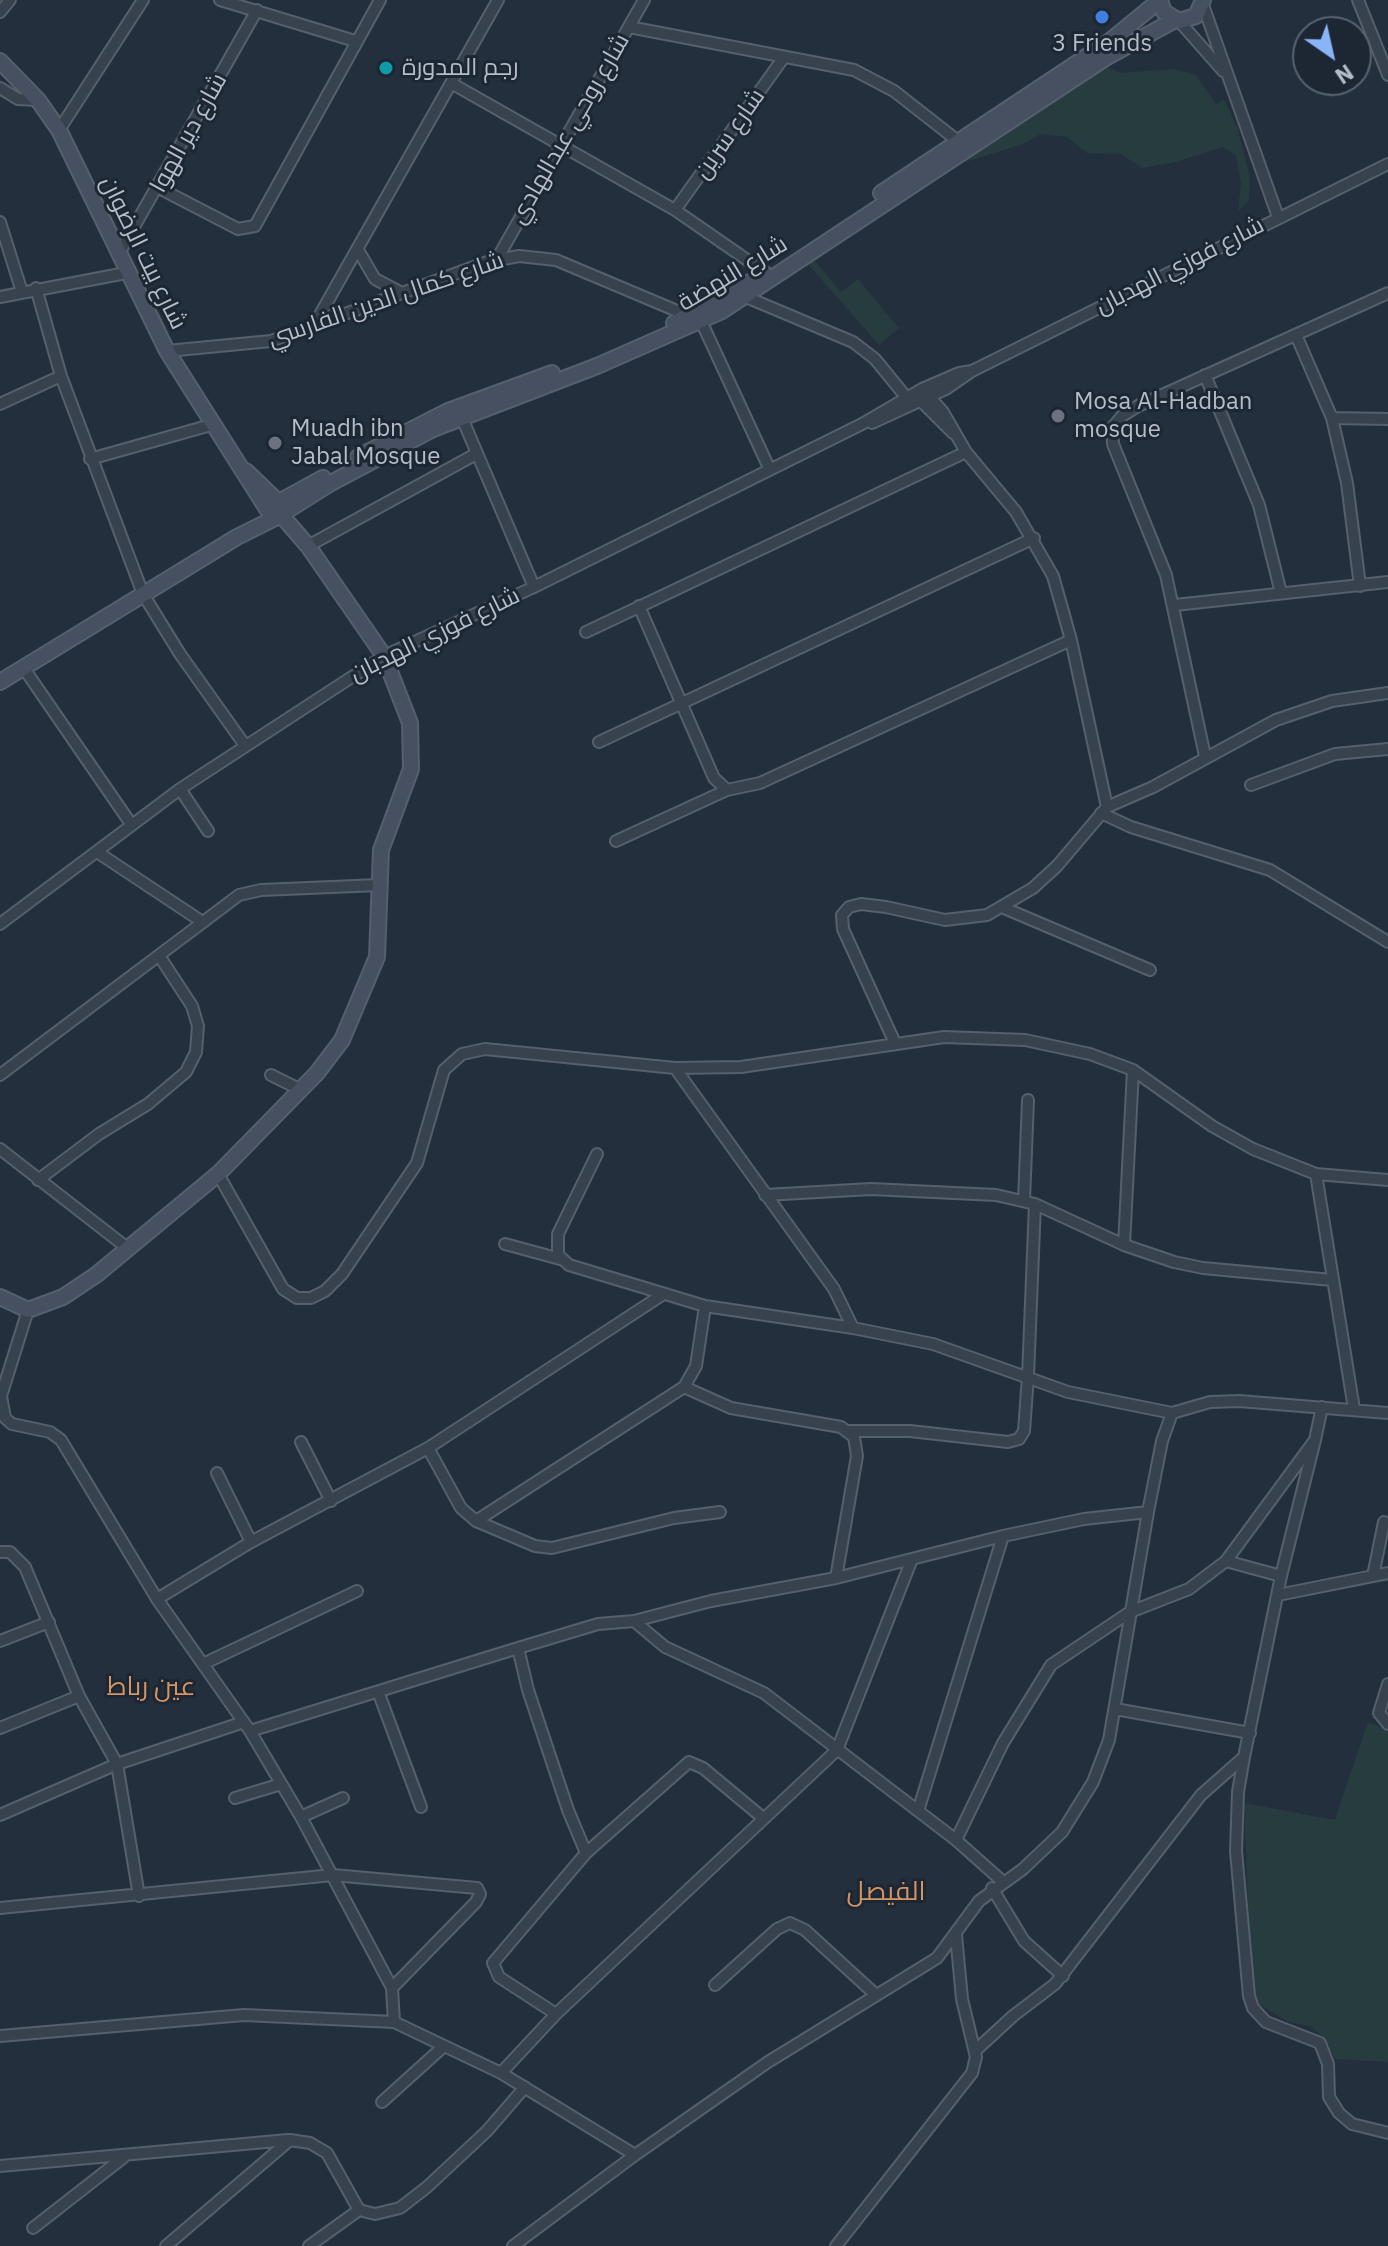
<!DOCTYPE html>
<html>
<head>
<meta charset="utf-8">
<style>
	body { margin:0 }
	#map { position:relative; width:1388px; height:2246px; overflow:hidden; background:#242f3e; font-family:"IBM Plex Sans",sans-serif }
	canvas { display:block }
	.north { position:absolute; left:1292px; top:16px; width:80px; height:80px; box-sizing:border-box; background:#1d2633; border:2px solid #59626f; border-radius:50%; rotate:146deg; font-size:22px; font-weight:700; line-height:32px; text-align:center; color:#b4bcc9 }
	.north::after { content:''; display:block; margin:auto; width:28px; height:36px; background:#8ab4f8; clip-path:polygon(50% 0,100% 100%,50% 72%,0 100%) }
</style>
</head>
<body>
<div id="map">
<canvas width="1388" height="2246"></canvas>
<div class="north">N</div>
</div>
<script>
const c = document.querySelector('canvas').getContext('2d');
c.lineJoin = 'round';
function fillPath(path, color) { c.fillStyle = color; c.fill(path, 'evenodd'); }
const poly = rows => new Path2D(rows.map(r => 'M' + r).join(''));
function stroke(path, color, width, dash) { c.strokeStyle = color; c.lineWidth = width; c.lineCap = dash ? 'butt' : 'round'; c.setLineDash(dash || []); c.stroke(path); }
function drawText(font, color, halo, rows, align = 'center') {
  c.font = font + ' "IBM Plex Sans",Cairo,sans-serif'; c.lineWidth = 6; c.setLineDash([]); c.textBaseline = 'middle'; c.strokeStyle = halo; c.fillStyle = color; for (const [text, x, y, turn = 0] of rows) {
    c.save(); c.translate(x, y); c.rotate((+turn || 0) * Math.PI / 180); c.textAlign = isNaN(turn) ? turn : align; if (halo) c.strokeText(text, 0, 0); c.fillText(text, 0, 0); c.restore();
  }
}
const green = poly([
	[1107,67,1120,73,1174,69,1196,75,1216,104,1224,100,1237,127,1250,177,1249,200,1238,211,1241,184,1236,156,1223,147,1176,162,1142,168,1121,154,1087,153,1067,137,1041,134,1023,144,962,163],
	[814,260,841,292,858,279,899,328,879,345,808,264],
	[1368,1722,1388,1730,1388,2062,1335,2059,1326,2039,1311,2027,1287,2021,1253,2001,1250,1956,1244,1803,1335,1820]
]);
const street = poly([
	[220,0,355,41],
	[1358,0,1388,75],
	[1203,5,1278,217],
	[0,12,10,0],
	[1179,21,1223,71],
	[629,27,854,70,894,91,963,145],
	[451,83,675,210,766,273],
	[0,88,18,99,38,100],
	[59,130,143,0],
	[159,188,238,229,255,226,380,0],
	[675,210,784,57],
	[0,222,22,292],
	[358,250,375,279,400,292],
	[118,255,257,10],
	[497,259,644,0],
	[36,288,61,376,143,594,180,654,244,744],
	[0,297,126,273],
	[746,297,853,342,875,359,906,397],
	[701,321,770,470],
	[313,327,498,0],
	[1296,335,1332,418,1347,483,1360,586],
	[167,351,271,341,487,262,519,256,556,260,689,316],
	[1205,375,1259,505,1281,593],
	[926,393,943,412,966,452,1016,512,1053,576,1071,640,1107,807],
	[918,398,953,433],
	[0,404,61,376],
	[462,418,534,587],
	[1332,418,1388,419],
	[872,423,946,389,972,371,1388,164],
	[90,459,211,425],
	[308,546,476,454],
	[1175,605,1388,582],
	[639,606,714,778,727,790],
	[586,632,966,452],
	[23,667,131,824],
	[599,742,1034,538],
	[1205,756,1166,575,1113,444,1112,428,1122,416,1138,406,1388,293],
	[1251,785,1335,754,1388,749],
	[180,789,208,831],
	[1101,813,1131,827,1270,870,1388,942],
	[616,841,727,790,760,783,1071,640],
	[97,852,201,921],
	[1004,908,1150,970],
	[0,924,180,789,384,656,534,587,862,424,922,389,959,373,972,371],
	[894,1041,843,929,842,915,849,907,861,904,886,907,945,920,987,915,1033,888,1057,866,1107,807,1153,787,1276,720,1332,701,1388,693],
	[675,1068,834,1289,853,1328],
	[0,1075,239,895,261,890,379,885],
	[271,1075,299,1089],
	[0,1149,126,1247],
	[597,1154,558,1234,558,1255,569,1265,705,1306,853,1328,933,1344,1068,1392,1172,1413],
	[218,1174,283,1289,297,1298,311,1298,325,1291,342,1274,417,1163,444,1070,462,1054,485,1049,675,1068,741,1067,944,1037,1025,1040,1090,1054,1133,1070,1212,1126,1253,1149,1316,1174,1388,1180],
	[1316,1174,1354,1409],
	[38,1180,99,1134,148,1104,186,1072,196,1052,198,1026,192,1006,160,957],
	[765,1195,871,1189,996,1195,1035,1204,1124,1245,1174,1262,1203,1268,1332,1280],
	[1024,1201,1028,1100],
	[505,1244,560,1259],
	[1124,1245,1133,1070],
	[28,1310,1,1396,5,1418,12,1424,50,1432,61,1440,157,1599,250,1731,301,1817,392,1988,394,2022],
	[684,1387,731,1408,841,1427,854,1437,857,1456,836,1578],
	[850,1431,910,1431,1008,1442,1019,1439,1024,1431,1028,1376,1035,1204],
	[301,1442,331,1501],
	[428,1448,461,1508,476,1521,535,1546,552,1548,674,1518,720,1512],
	[217,1473,251,1542],
	[476,1521,684,1387,696,1366,705,1306],
	[0,1552,10,1552,25,1567,79,1696,117,1764,244,1722],
	[1226,1561,1281,1576],
	[1373,1576,1384,1522],
	[1278,1595,1388,1573],
	[157,1599,251,1542,428,1448,662,1295],
	[634,1621,665,1647,764,1693,956,1840,1002,1881],
	[0,1641,49,1622],
	[203,1664,357,1591],
	[1388,1684,1379,1713,1388,1724],
	[379,1694,421,1807],
	[1115,1709,1250,1733],
	[0,1728,79,1696],
	[250,1731,518,1648],
	[1244,1757,1238,1792,1236,1851,1249,1996,1253,2008,1266,2022,1320,2043,1328,2064,1329,2097,1339,2113,1352,2124,1388,2133],
	[235,1798,281,1784],
	[918,1811,1003,1536],
	[0,1815,117,1764,139,1896],
	[301,1817,343,1798],
	[763,1818,703,1768,689,1762,586,1853,568,1810,528,1690,518,1648,598,1624,634,1621,711,1601,836,1578,1003,1536,1084,1519,1148,1512],
	[956,1840,1003,1743,1051,1665,1130,1612,1189,1589,1226,1561,1315,1440,1322,1407],
	[992,1888,1024,1941,1063,1976],
	[0,1908,333,1875,477,1888,480,1894,476,1902,392,1988],
	[715,1985,777,1929,790,1923,805,1930,876,1995],
	[556,2014,499,1977,493,1963,586,1853],
	[0,2036,244,2015,394,2022,501,2073,635,2155],
	[975,2051,1013,2016,1055,1984,1201,1795,1244,1757,1281,1576,1315,1440],
	[501,2073,556,2014,837,1750,912,1559],
	[382,2102,444,2046],
	[0,2166,288,2140],
	[33,2228,124,2157],
	[166,2246,290,2140,310,2143,327,2153,359,2210,375,2214,400,2208,427,2187,487,2131,525,2087],
	[309,2246,359,2210],
	[513,2246,635,2155,768,2062,937,1958,979,1901,1023,1869,1062,1832,1093,1782,1109,1740,1148,1512,1162,1441,1172,1413,1210,1402,1239,1401,1388,1413],
	[836,2246,972,2073,976,2057,962,1999,956,1935]
]);
const secondary = poly([
	[1160,0,1164,12,1179,21,1196,16,1203,0],
	[0,61,38,100,59,130,167,351,267,509],
	[881,193,1110,41,1160,0],
	[674,323,765,274],
	[358,457,448,411,552,373],
	[246,471,276,500],
	[281,501,323,478],
	[285,512,331,483,433,429,597,366,722,311,1107,57,1175,20],
	[0,682,237,537,275,518],
	[0,1297,28,1310,63,1297,96,1275,218,1174,317,1073,342,1040,377,957,381,850,411,769,410,723,384,656,308,546,282,516,270,515,268,506,273,501,284,505,282,516]
]);
const markers = [
	[1102,17,8,"#3f7fe0"],
	[386,68,8,"#0f9aa8"],
	[1058,416,8,"#6b7280"],
	[275,443,8,"#6b7280"]
];
const poiNames = [
	["3 Friends",1102,44,"center"],
	["رجم المدورة",402,68],
	["Mosa Al-Hadban",1074,402],
	["mosque",1074,430],
	["Muadh ibn",291,429],
	["Jabal Mosque",291,457]
];
const streetNames = [
	["شارع روحي عبدالهادي",570,129,-60],
	["شارع دير الهوا",189,133,-61],
	["شارع سرين",730,134,-55],
	["شارع بيت الرضوان",143,253,64],
	["شارع فوزي الهدبان",1180,266,-27],
	["شارع النهضة",733,274,-31],
	["شارع كمال الدين الفارسي",386,300,-19],
	["شارع فوزي الهدبان",435,635,-26]
];
const neighbourhoodNames = [
	["عين رباط",151,1687],
	["الفيصل",886,1892]
];
fillPath(green, '#263c3f');
stroke(street, '#565f6c', 14);
stroke(secondary, '#565f6c', 18);
stroke(street, '#38414e', 10);
stroke(secondary, '#465061', 14);
for (const [x, y, r, color] of markers) { const dot = new Path2D(); dot.arc(x, y, r, 0, 2 * Math.PI); c.fillStyle = color; c.fill(dot); stroke(dot, '#1d2633', 3); }
drawText('24px', '#b4bcc9', '#1d2633', poiNames, 'left');
drawText('24px', '#b4bcc9', '#1d2633', streetNames);
drawText('26px', '#d59563', '#1d2633', neighbourhoodNames);
</script>
</body>
</html>
